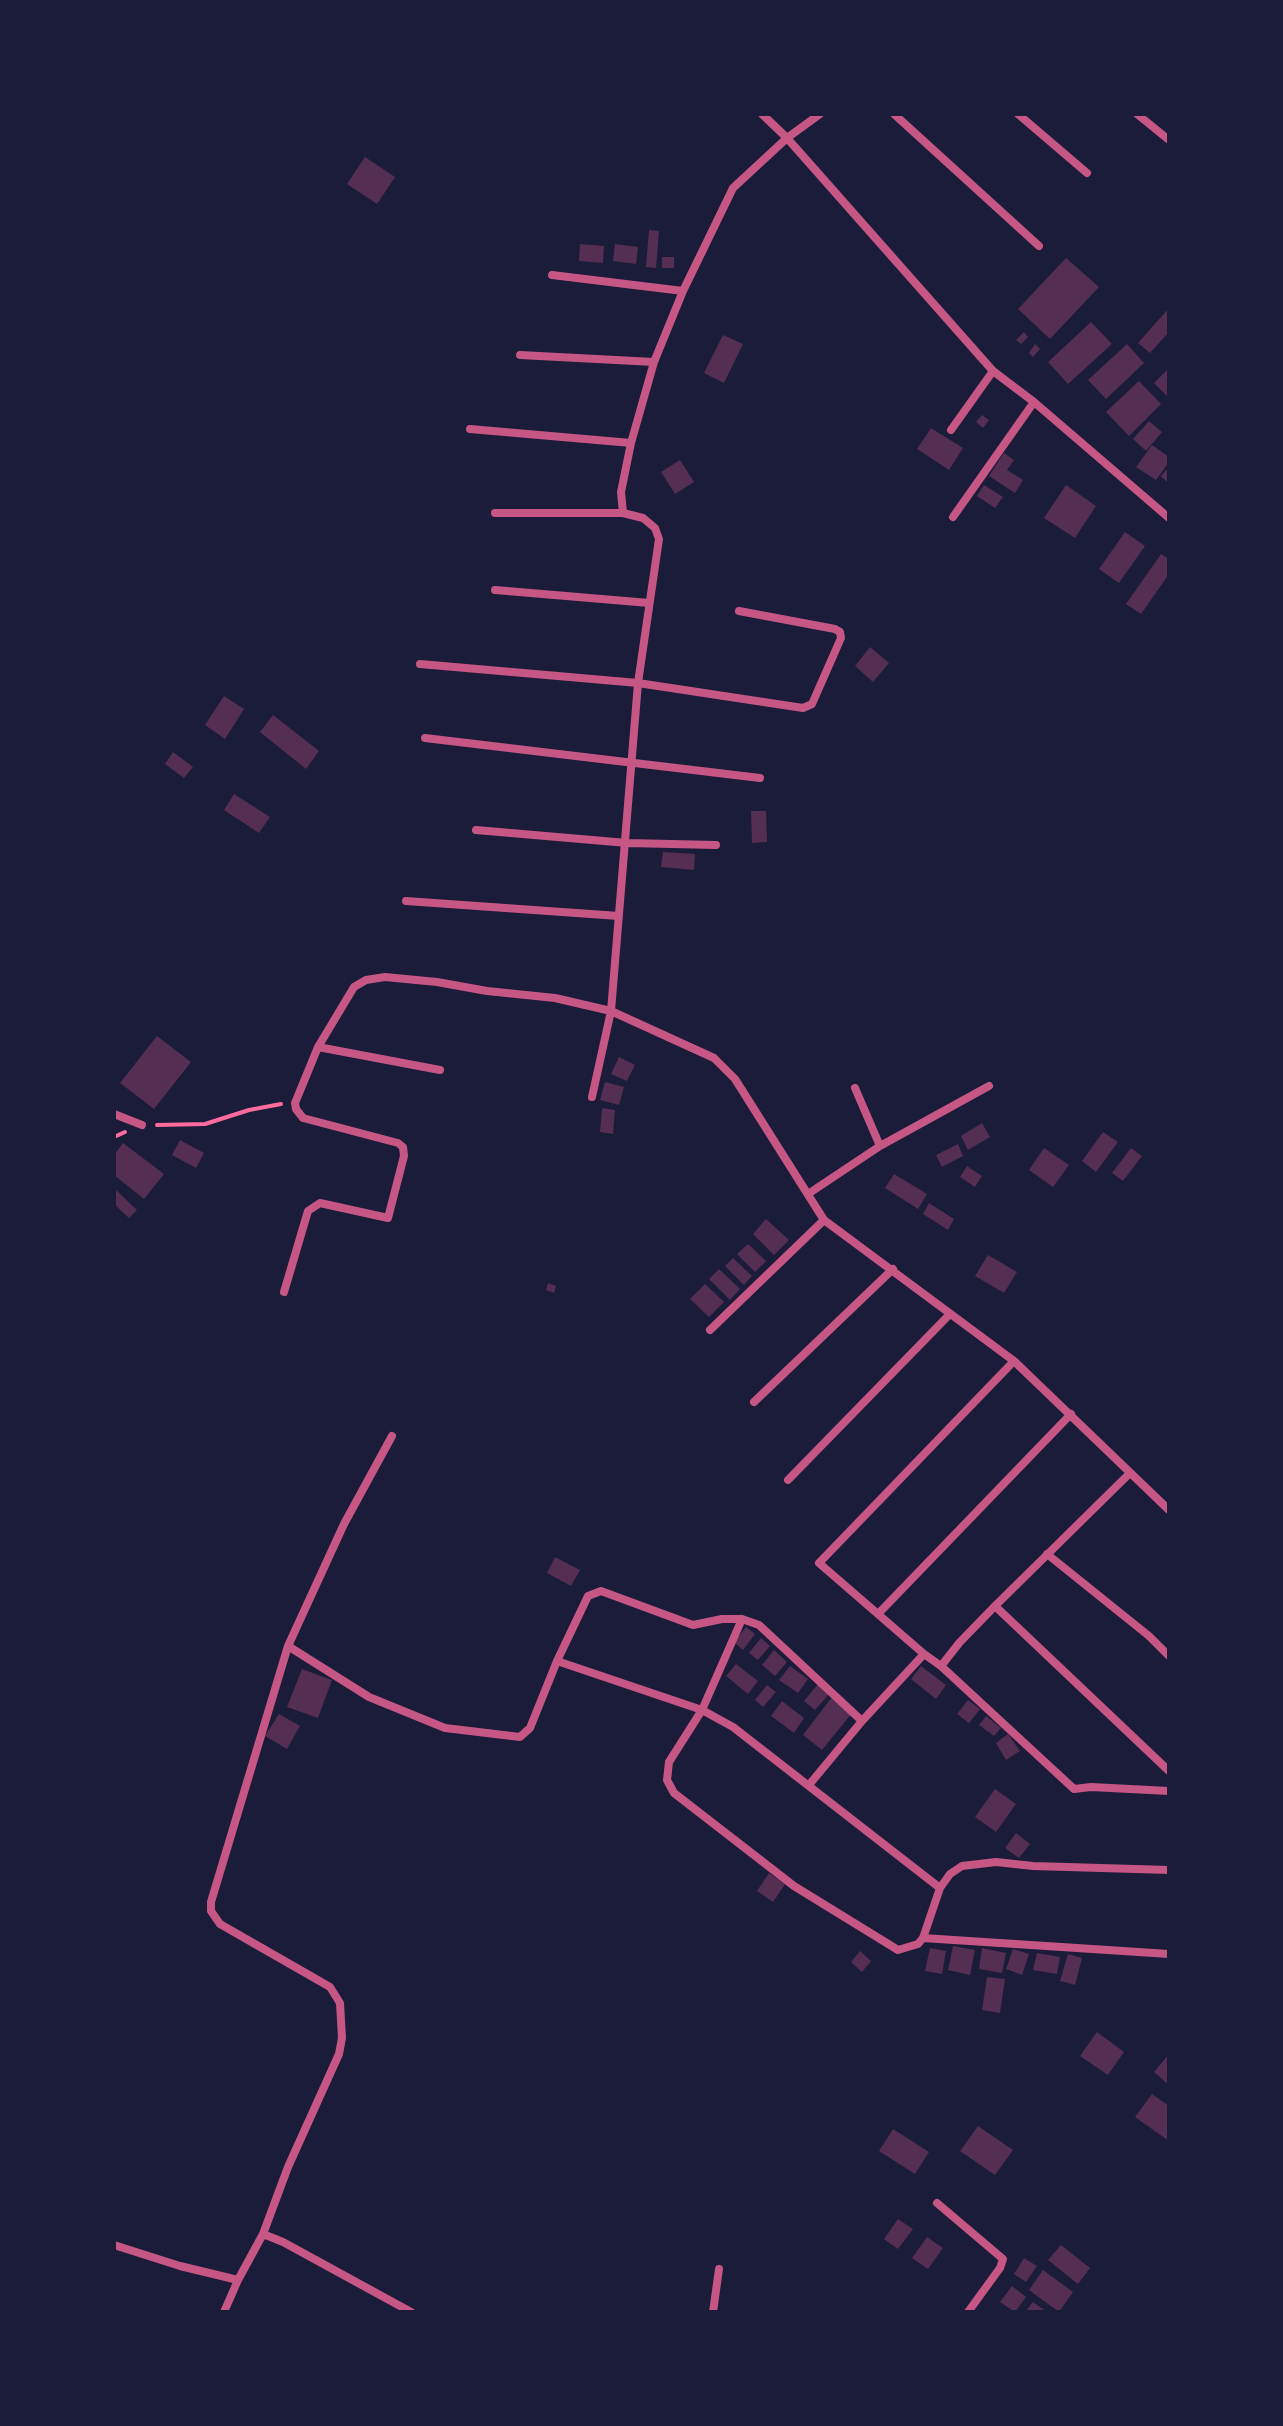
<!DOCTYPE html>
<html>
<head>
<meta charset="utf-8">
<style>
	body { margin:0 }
	#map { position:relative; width:1283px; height:2426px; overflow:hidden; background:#1b1b3a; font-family:Cabin,sans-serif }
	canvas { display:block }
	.frame { position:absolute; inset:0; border:116px solid #1b1b3a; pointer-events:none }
</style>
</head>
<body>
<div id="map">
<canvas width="1283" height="2426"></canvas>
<div class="frame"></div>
</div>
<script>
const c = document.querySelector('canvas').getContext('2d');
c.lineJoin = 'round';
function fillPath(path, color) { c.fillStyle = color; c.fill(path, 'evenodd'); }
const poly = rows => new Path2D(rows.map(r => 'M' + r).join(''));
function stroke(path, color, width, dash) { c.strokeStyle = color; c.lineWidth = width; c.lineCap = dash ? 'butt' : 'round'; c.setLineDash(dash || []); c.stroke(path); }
const building = poly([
	[365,157,395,177,377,204,347,184],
	[649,230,659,231,656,268,646,267],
	[580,244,604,246,603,263,579,261],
	[615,244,638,247,636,264,613,261],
	[662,257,674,257,674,268,662,268],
	[1066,258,1099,287,1050,339,1018,309],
	[1169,308,1169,332,1150,353,1138,343],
	[1091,322,1112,344,1068,384,1048,362],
	[1024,332,1028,337,1021,344,1016,340],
	[723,335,743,344,724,383,704,373],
	[1035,344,1040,349,1033,357,1029,353],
	[1127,344,1144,363,1106,399,1088,380],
	[1167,370,1169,373,1169,398,1154,383],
	[1139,381,1161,404,1129,436,1106,412],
	[982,415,989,420,983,428,976,422],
	[1149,421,1162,432,1146,451,1133,439],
	[931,428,963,448,949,470,917,449],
	[1152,445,1169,457,1169,462,1156,480,1136,467],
	[1004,453,1014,460,1007,470,1023,480,1015,493,989,476],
	[680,460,694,482,675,494,661,472],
	[1169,467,1169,484,1161,476],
	[984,485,1003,497,995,508,977,496],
	[1066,485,1096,506,1075,538,1044,518],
	[1125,532,1145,546,1119,583,1099,569],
	[1161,554,1169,559,1169,574,1141,614,1126,604],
	[870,647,889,663,873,682,855,666],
	[224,696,244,709,225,739,205,725],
	[273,715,319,751,306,769,260,732],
	[173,752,193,767,184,778,165,764],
	[234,794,270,817,259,833,224,810],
	[751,811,766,811,767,842,752,843],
	[663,852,695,854,694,870,661,867],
	[157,1036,191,1062,154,1109,120,1083],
	[619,1057,635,1065,627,1081,611,1074],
	[605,1082,624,1087,619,1105,600,1100],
	[602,1108,615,1110,613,1134,600,1132],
	[982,1123,990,1137,968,1150,961,1136],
	[1103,1132,1118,1142,1096,1172,1082,1161],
	[180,1140,204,1153,196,1168,172,1155],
	[123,1143,164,1174,144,1199,114,1175,114,1155],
	[958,1144,963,1156,942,1167,936,1155],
	[1044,1148,1069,1165,1053,1187,1029,1170],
	[1131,1148,1142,1156,1123,1181,1112,1173],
	[967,1166,982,1176,975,1187,960,1177],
	[894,1174,927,1194,918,1209,885,1188],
	[114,1188,137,1210,129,1218,114,1204],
	[929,1203,954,1219,948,1230,923,1214],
	[766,1219,789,1240,774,1255,753,1234],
	[748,1244,766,1261,755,1272,737,1254],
	[988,1255,1017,1272,1004,1293,975,1276],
	[733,1258,752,1276,744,1285,725,1266],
	[719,1269,740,1289,730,1300,709,1279],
	[548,1283,556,1286,554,1293,546,1290],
	[705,1284,724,1302,709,1317,690,1299],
	[555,1557,580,1570,571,1586,547,1573],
	[746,1627,755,1634,743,1650,734,1642],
	[761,1638,770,1646,758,1660,749,1653],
	[774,1650,787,1662,775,1676,762,1665],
	[736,1664,758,1681,748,1694,726,1676],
	[790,1666,808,1679,798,1693,779,1680],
	[921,1666,946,1685,936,1699,911,1679],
	[302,1669,332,1680,318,1718,287,1707],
	[818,1684,830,1693,815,1710,804,1701],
	[767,1685,776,1692,763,1707,755,1700],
	[832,1697,852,1713,822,1750,803,1735],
	[968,1700,980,1709,969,1723,957,1714],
	[782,1701,804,1718,794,1733,771,1716],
	[279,1714,300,1726,287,1749,265,1736],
	[986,1716,1001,1728,994,1736,979,1725],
	[1008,1734,1020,1751,1006,1760,996,1743],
	[995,1789,1016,1804,996,1832,975,1817],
	[1016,1833,1030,1844,1019,1858,1005,1848],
	[769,1873,785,1884,773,1902,757,1891],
	[953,1946,975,1950,970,1975,948,1970],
	[930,1948,946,1951,942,1974,925,1971],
	[982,1948,1006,1953,1002,1973,979,1969],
	[1013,1949,1029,1954,1022,1975,1006,1969],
	[860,1951,871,1961,862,1972,851,1962],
	[1037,1953,1060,1957,1057,1974,1033,1970],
	[1068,1954,1082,1958,1075,1985,1060,1981],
	[987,1977,1005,1979,1000,2013,982,2010],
	[1097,2032,1124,2052,1108,2075,1080,2056],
	[1169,2054,1169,2085,1154,2072],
	[1152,2094,1169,2106,1169,2141,1135,2117],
	[978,2126,1013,2150,995,2175,960,2151],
	[893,2129,929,2152,915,2174,879,2151],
	[898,2219,913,2229,898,2249,884,2239],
	[927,2237,943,2248,928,2269,912,2258],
	[1061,2245,1090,2268,1078,2284,1048,2260],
	[1024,2258,1037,2266,1026,2282,1014,2274],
	[1043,2270,1073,2292,1059,2312,1029,2290],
	[1012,2286,1026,2297,1015,2312,1000,2302],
	[1033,2302,1047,2312,1025,2312]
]);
const path = poly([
	[157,1125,205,1124,249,1110,281,1104],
	[114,1137,125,1132]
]);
const minor = poly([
	[762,114,787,138,993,371,1034,402,1169,518],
	[820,114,787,138,733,188,683,291,654,362,631,443,621,492,623,513,643,518,655,528,659,539,638,683,611,1011,714,1058,735,1079,824,1220,1014,1361,1169,1510],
	[894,114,1039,246],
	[1018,114,1087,173],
	[1137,114,1169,140],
	[552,275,683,291],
	[520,355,654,362],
	[470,429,631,443],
	[951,430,993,371],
	[495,513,623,513],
	[953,517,1034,402],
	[495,590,649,603],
	[420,664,638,683,803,708,812,704,841,638,840,632,835,629,739,611],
	[425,738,760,778],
	[476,830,627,843,716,845],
	[406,901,619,916],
	[318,1047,440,1070],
	[855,1088,880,1146],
	[114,1114,142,1125],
	[808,1194,880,1146,989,1086],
	[284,1292,308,1211,320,1203,388,1218,404,1156,403,1147,398,1143,303,1118,296,1109,295,1103,318,1047,354,987,366,980,385,977,437,982,487,991,555,998,611,1011,592,1097],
	[710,1330,824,1220],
	[1014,1361,819,1563,924,1654,941,1666,1074,1789,1091,1787,1169,1791],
	[754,1402,893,1269],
	[788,1480,949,1315],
	[1047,1554,1149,1636,1169,1656],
	[995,1606,1169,1771],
	[878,1614,1071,1414],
	[288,1646,369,1697,445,1728,520,1737,530,1728,557,1661,588,1596,601,1591,693,1625,722,1619,742,1619,759,1625,862,1721],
	[557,1661,702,1710,742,1619],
	[941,1666,960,1642,995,1606,1130,1473],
	[809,1785,862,1721,924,1654],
	[940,1888,733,1727,702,1710,669,1762,667,1780,674,1793,794,1886,898,1950,918,1944,923,1938,940,1888,950,1874,962,1866,996,1862,1033,1866,1169,1870],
	[923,1938,1169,1954],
	[937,2203,1003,2259,1000,2268,968,2312],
	[263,2234,283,2242,411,2312],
	[114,2245,180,2266,238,2280,263,2234,288,2167,339,2054,342,2038,340,2003,330,1987,220,1924,211,1911,211,1902,288,1646,344,1524,392,1436],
	[224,2312,238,2280],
	[713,2312,719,2269]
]);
fillPath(building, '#542f53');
stroke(path, '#ff6b9d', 4);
stroke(minor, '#c65784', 8);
</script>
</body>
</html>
